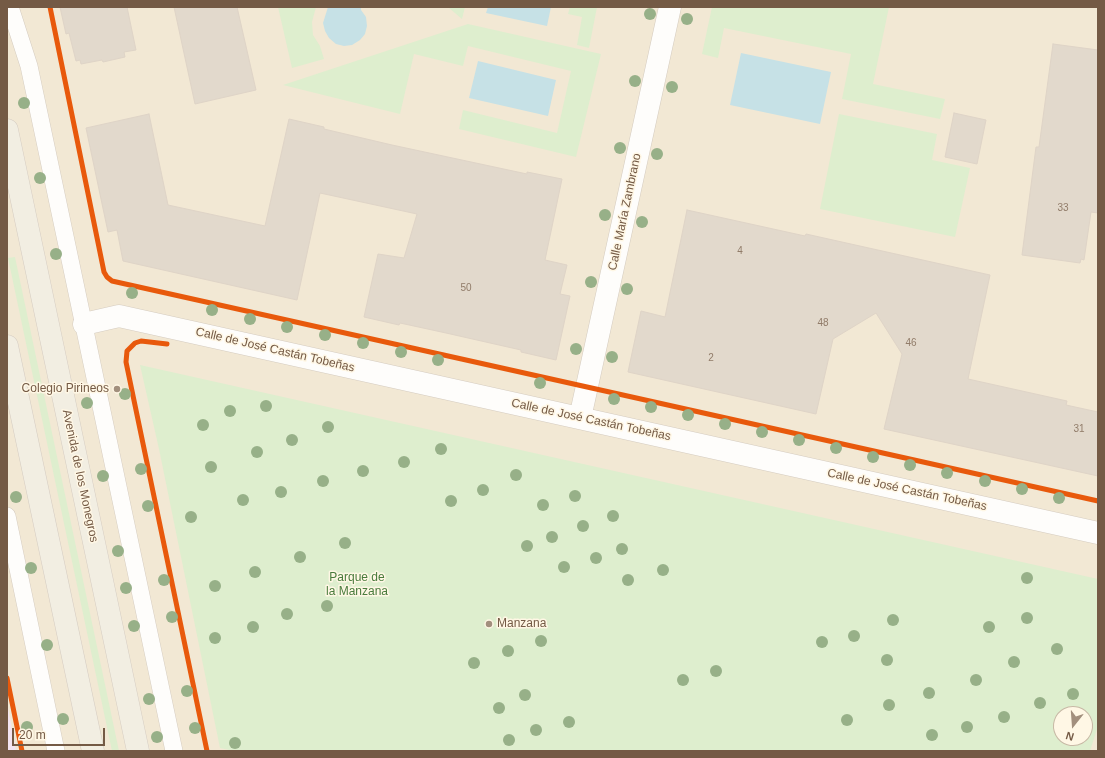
<!DOCTYPE html>
<html>
<head>
<meta charset="utf-8">
<style>
	body { margin:0 }
	#map { position:relative; width:1105px; height:758px; overflow:hidden; background:#f6f1e5; font-family:Helvetica,sans-serif }
	canvas { display:block }
	.frame { position:absolute; inset:0; border:8px solid #745a45; pointer-events:none }
	.north { position:absolute; left:1053px; top:706px; width:40px; height:40px; box-sizing:border-box; background:#fff7e5; border:1px solid #c7b8a5; border-radius:50%; rotate:197deg; font-size:11px; font-weight:700; line-height:16px; text-align:center; color:#745a45 }
	.north::after { content:''; display:block; margin:auto; width:14px; height:18px; background:#a28f7d; clip-path:polygon(50% 0,100% 100%,50% 72%,0 100%) }
	.scale { position:absolute; left:12px; top:728px; width:93px; height:18px; box-sizing:border-box; border:2px solid #745a45; border-top:0; padding-left:5px; font-size:12px; line-height:14px; white-space:nowrap; color:#745a45; -webkit-text-stroke:3px #fff7e5; paint-order:stroke }
</style>
</head>
<body>
<div id="map">
<canvas width="1105" height="758"></canvas>
<div class="frame"></div>
<div class="north">N</div>
<div class="scale">20 m</div>
</div>
<script>
const c = document.querySelector('canvas').getContext('2d');
c.lineJoin = 'round';
function fillPath(path, color) { c.fillStyle = color; c.fill(path, 'evenodd'); }
const poly = rows => new Path2D(rows.map(r => 'M' + r).join(''));
function stroke(path, color, width, dash) { c.strokeStyle = color; c.lineWidth = width; c.lineCap = dash ? 'butt' : 'round'; c.setLineDash(dash || []); c.stroke(path); }
function drawText(font, color, halo, rows, align = 'center') {
  c.font = font + ' Helvetica,sans-serif'; c.lineWidth = 3; c.setLineDash([]); c.textBaseline = 'middle'; c.strokeStyle = halo; c.fillStyle = color; for (const [text, x, y, turn = 0] of rows) {
    c.save(); c.translate(x, y); c.rotate((+turn || 0) * Math.PI / 180); c.textAlign = isNaN(turn) ? turn : align; if (halo) c.strokeText(text, 0, 0); c.fillText(text, 0, 0); c.restore();
  }
}
const residential = poly([
	[7,7,1098,7,1098,751,7,751],
	[1061,714,1085,714,1085,738,1061,738]
]);
const education = poly([
	[7,702,16,751,7,751]
]);
const green = poly([
	[278,7,316,7,312,22,313,35,320,46,324,59,292,68],
	[448,7,465,7,462,19],
	[570,7,597,7,589,48,577,45,582,17,568,14],
	[712,7,889,7,873,84,945,99,940,119,842,99,851,54,724,28,718,58,702,54],
	[468,24,601,54,576,157,459,129,463,110,557,133,571,71,468,46,463,66,414,54,400,114,283,85],
	[839,114,937,134,932,160,970,168,955,237,820,209],
	[15,257,119,751,112,751,8,258],
	[140,365,1098,579,1098,726,1090,751,234,751,220,748,159,449],
	[1061,714,1085,714,1085,738,1061,738]
]);
const water = poly([
	[328,7,361,7,361,10,366,17,367,26,365,34,360,40,352,45,344,46,336,44,329,38,325,31,323,23],
	[488,7,551,7,547,26,486,13],
	[741,53,831,72,820,124,730,105],
	[478,61,556,80,548,116,469,98]
]);
const building = poly([
	[60,7,127,7,136,50,124,52,125,57,103,62,102,60,81,64,80,60,76,61,69,33,66,34,60,7],
	[174,7,237,7,256,90,195,104,174,7],
	[1053,44,1098,50,1098,213,1091,212,1084,260,1081,259,1080,263,1022,255,1036,147,1039,147,1053,44],
	[954,113,986,120,977,164,945,157,954,113],
	[149,114,168,205,265,226,289,119,324,127,324,129,392,145,527,174,527,172,562,179,545,260,567,265,560,294,570,296,556,360,521,352,521,350,446,333,400,323,399,325,364,317,378,254,404,258,417,214,320,193,297,300,123,261,117,230,108,232,86,128,149,114],
	[687,210,805,236,806,234,990,275,968,379,1067,401,1066,405,1098,412,1098,476,884,429,902,354,876,313,833,339,816,414,628,372,641,311,665,317,687,210]
]);
const lane = poly([
	[10,7,29,66,174,751],
	[7,516,56,751]
]);
const street = poly([
	[84,324,119,316,1098,533],
	[580,418,670,7]
]);
const primary = poly([
	[7,130,138,751],
	[7,346,93,751]
]);
const cycleway = poly([
	[50,7,104,272,107,277,112,281,1098,501],
	[167,344,141,341,135,343,127,351,126,362,207,751],
	[7,678,22,751]
]);
const trees = [
	[650,14],
	[687,19],
	[635,81],
	[672,87],
	[24,103],
	[620,148],
	[657,154],
	[40,178],
	[605,215],
	[642,222],
	[56,254],
	[591,282],
	[627,289],
	[132,293],
	[212,310],
	[250,319],
	[287,327],
	[325,335],
	[363,343],
	[576,349],
	[401,352],
	[612,357],
	[438,360],
	[540,383],
	[125,394],
	[614,399],
	[87,403],
	[266,406],
	[651,407],
	[230,411],
	[688,415],
	[725,424],
	[203,425],
	[328,427],
	[762,432],
	[292,440],
	[799,440],
	[836,448],
	[441,449],
	[257,452],
	[873,457],
	[404,462],
	[910,465],
	[211,467],
	[141,469],
	[363,471],
	[947,473],
	[516,475],
	[103,476],
	[323,481],
	[985,481],
	[1022,489],
	[483,490],
	[281,492],
	[575,496],
	[16,497],
	[1059,498],
	[243,500],
	[451,501],
	[543,505],
	[148,506],
	[613,516],
	[191,517],
	[583,526],
	[552,537],
	[345,543],
	[527,546],
	[622,549],
	[118,551],
	[300,557],
	[596,558],
	[564,567],
	[31,568],
	[663,570],
	[255,572],
	[1027,578],
	[164,580],
	[628,580],
	[215,586],
	[126,588],
	[327,606],
	[287,614],
	[172,617],
	[1027,618],
	[893,620],
	[134,626],
	[253,627],
	[989,627],
	[854,636],
	[215,638],
	[541,641],
	[822,642],
	[47,645],
	[1057,649],
	[508,651],
	[887,660],
	[1014,662],
	[474,663],
	[716,671],
	[683,680],
	[976,680],
	[187,691],
	[929,693],
	[1073,694],
	[525,695],
	[149,699],
	[1040,703],
	[889,705],
	[499,708],
	[1004,717],
	[63,719],
	[847,720],
	[569,722],
	[27,727],
	[967,727],
	[195,728],
	[536,730],
	[932,735],
	[157,737],
	[509,740],
	[235,743]
];
const markers = [
	[117,389,4,"#a28f7d"],
	[489,624,4,"#a28f7d"]
];
const numberNames = [
	["33",1063,208],
	["4",740,251],
	["50",466,288],
	["48",823,323],
	["46",911,343],
	["2",711,358],
	["31",1079,429]
];
const streetNames = [
	["Calle María Zambrano",625,212,-78],
	["Calle de José Castán Tobeñas",275,350,13],
	["Calle de José Castán Tobeñas",591,420,12],
	["Avenida de los Monegros",80,476,78],
	["Calle de José Castán Tobeñas",907,490,12]
];
const poiNames = [
	["Colegio Pirineos",109,389],
	["Manzana",497,624,"left"]
];
const parkNames = [
	["Parque de",357,578],
	["la Manzana",357,592]
];
fillPath(residential, '#f2e8d4');
fillPath(education, '#f3e4f0');
fillPath(green, '#deeece');
fillPath(water, '#c6e1e6');
fillPath(building, '#e2d9cc');
stroke(building, '#dfd4c7', 1);
stroke(lane, '#d5ccc0', 18);
stroke(street, '#d5ccc0', 23);
stroke(primary, '#d5ccc2', 23);
stroke(lane, '#fefdfb', 17);
stroke(street, '#fefdfb', 22);
stroke(primary, '#f2eee2', 22);
stroke(cycleway, '#e8590c', 5);
c.fillStyle = '#97b088';
for (const [x, y] of trees) { c.beginPath(); c.arc(x, y, 6, 0, 2 * Math.PI); c.fill(); }
for (const [x, y, r, color] of markers) { const dot = new Path2D(); dot.arc(x, y, r, 0, 2 * Math.PI); c.fillStyle = color; c.fill(dot); stroke(dot, '#fff7e5', 1.5); }
drawText('10px', '#917c69', null, numberNames);
drawText('12px', '#745a45', '#fff7e5', streetNames);
drawText('12px', '#745a45', '#fff7e5', poiNames, 'right');
drawText('12px', '#497b3c', '#fff7e5', parkNames);
</script>
</body>
</html>
